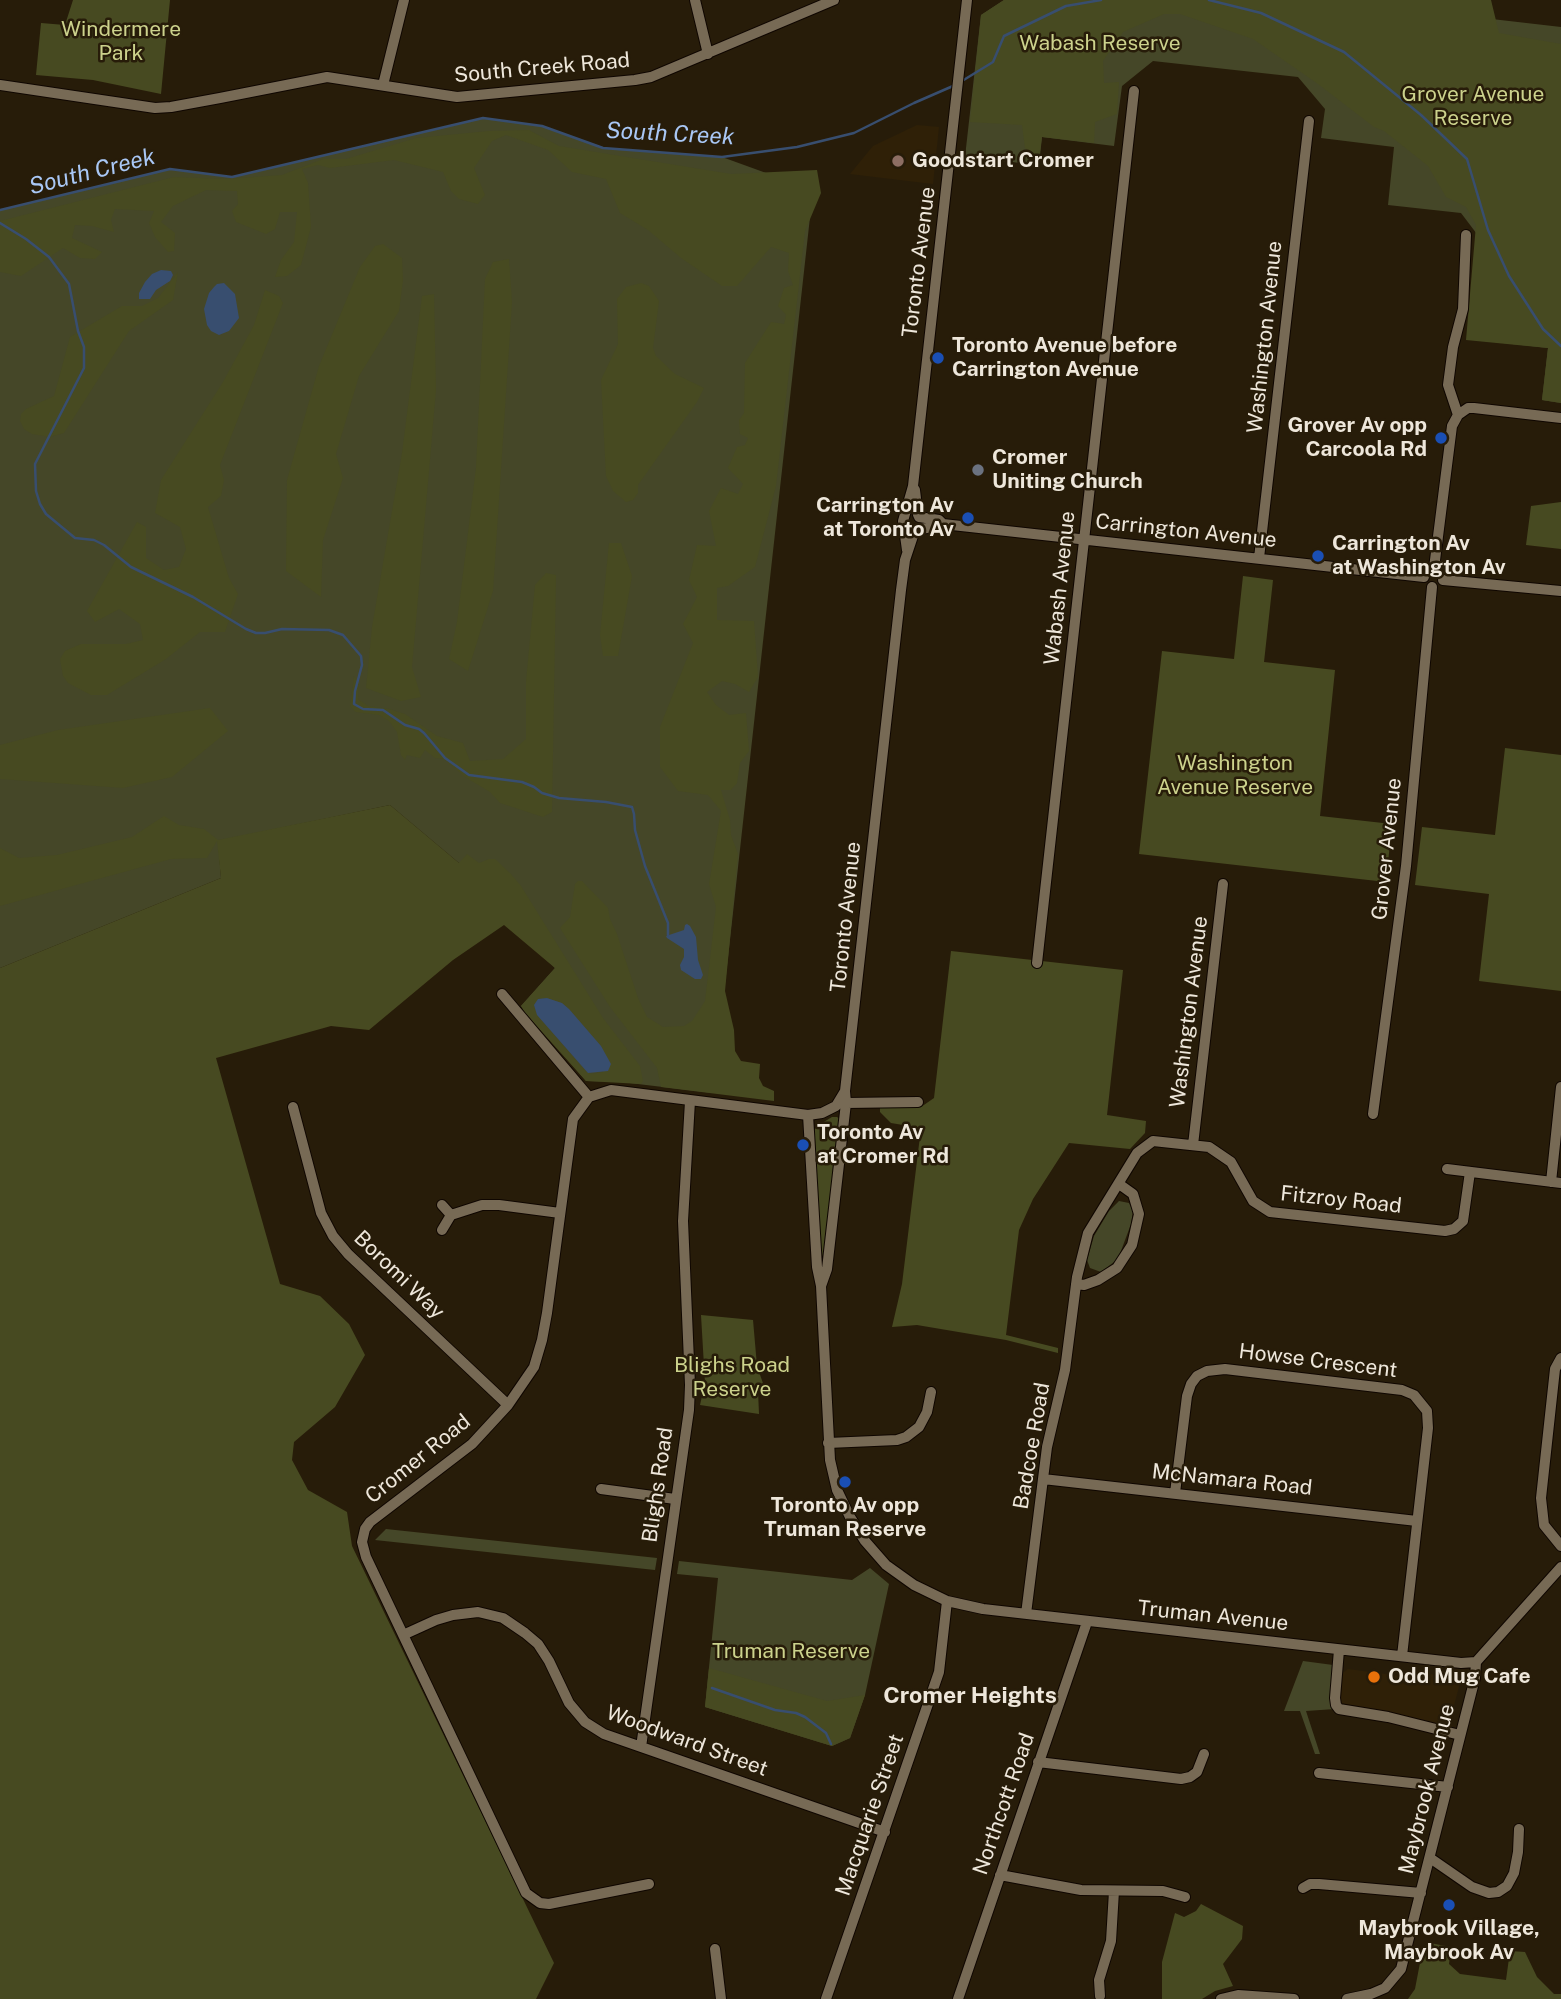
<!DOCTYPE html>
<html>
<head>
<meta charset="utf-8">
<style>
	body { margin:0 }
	canvas { display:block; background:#271c09 }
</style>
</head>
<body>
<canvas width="1561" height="1999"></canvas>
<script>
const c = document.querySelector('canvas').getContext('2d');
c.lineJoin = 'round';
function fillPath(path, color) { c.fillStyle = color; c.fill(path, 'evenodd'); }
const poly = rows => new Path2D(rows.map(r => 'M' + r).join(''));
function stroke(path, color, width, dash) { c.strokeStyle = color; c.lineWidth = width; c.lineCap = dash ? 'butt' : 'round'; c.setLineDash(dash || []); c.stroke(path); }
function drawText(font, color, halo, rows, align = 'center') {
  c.font = font + ' "Public Sans",sans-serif'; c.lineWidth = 5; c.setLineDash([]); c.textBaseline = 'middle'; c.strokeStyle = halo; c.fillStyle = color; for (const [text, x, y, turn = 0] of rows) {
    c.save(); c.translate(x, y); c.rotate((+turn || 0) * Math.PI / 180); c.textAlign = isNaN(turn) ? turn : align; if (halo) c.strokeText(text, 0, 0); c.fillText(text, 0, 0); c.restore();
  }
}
const built = poly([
	[917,125,939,127,933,184,850,174,873,146],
	[1348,1669,1415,1678,1417,1672,1461,1679,1448,1728,1344,1708,1338,1701,1340,1675]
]);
const green = poly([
	[1004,0,1485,0,1483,18,1561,27,1561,403,1542,400,1548,348,1476,340,1486,246,1461,213,1388,205,1394,147,1321,138,1325,109,1298,77,1153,61,1122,86,1114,146,1042,137,1039,165,965,157,981,15],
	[483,118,542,126,603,148,722,157,813,190,713,1093,621,1082,586,1081,521,1006,555,968,459,863,390,805,218,841,221,878,0,968,0,210,170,169,232,177],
	[1119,1201,1129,1203,1133,1211,1131,1224,1118,1259,1101,1272,1090,1268,1087,1260,1094,1236,1109,1211],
	[386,1529,657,1558,655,1570,375,1540],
	[679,1561,852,1580,870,1568,889,1584,865,1695,850,1738,832,1746,705,1707,718,1578,677,1574],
	[1303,1661,1333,1665,1330,1698,1335,1709,1306,1711,1320,1754,1315,1754,1300,1711,1284,1711]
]);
const forest = poly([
	[73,0,170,0,161,94,93,80,36,75,41,23,65,25],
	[1004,0,1491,0,1499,33,1561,44,1561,403,1542,400,1548,348,1466,340,1476,225,1466,207,1446,197,1428,166,1384,131,1374,127,1318,84,1253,39,1180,14,1164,14,1123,32,1103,61,1104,83,1119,82,1117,114,1095,122,1094,143,1042,137,1039,159,1025,148,1022,125,970,122,981,15],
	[529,130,559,146,731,174,817,170,821,193,805,231,776,486,755,567,728,586,717,588,717,620,754,621,758,677,749,692,735,684,722,681,707,692,716,705,729,715,746,713,749,751,740,763,737,783,731,790,721,790,730,820,731,835,738,854,725,991,734,1030,735,1051,741,1061,760,1064,759,1078,763,1086,774,1091,774,1101,661,1087,657,1068,610,1007,560,928,570,917,575,884,578,881,582,881,608,908,610,919,617,934,638,998,647,1017,663,1027,684,1026,692,1021,705,1001,716,907,709,884,721,811,708,795,678,791,660,767,660,727,693,643,683,624,697,597,689,580,697,545,716,546,709,511,721,488,738,494,743,484,728,468,737,447,745,445,748,438,740,434,739,420,744,413,745,363,771,322,784,324,786,315,778,306,784,288,793,285,788,271,789,253,771,247,737,286,722,286,681,258,648,230,620,213,606,179,572,172,548,150,506,135,492,141,474,168,485,195,478,204,459,199,451,191,443,172,394,160,330,168,318,165,302,169,308,183,311,227,301,265,287,276,275,277,281,260,294,242,297,212,280,212,275,229,266,234,236,222,232,211,238,204,237,191,206,190,173,206,161,222,175,233,174,251,168,252,155,237,149,223,154,211,115,209,111,220,114,232,92,226,75,225,72,238,102,252,95,259,80,258,63,248,21,276,0,272,0,221,174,177,225,179,282,175,323,159,346,159,416,138,489,131],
	[383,244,402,258,403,280,399,311,359,376,336,454,343,478,323,540,321,597,286,571,287,480,319,366,360,267,375,246],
	[509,259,512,302,493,591,468,671,449,659,457,622,476,468,485,279,493,262],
	[178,272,173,300,129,331,64,433,50,437,32,434,24,429,20,421,21,414,26,409,54,396,70,337,122,306,142,306,158,298],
	[641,283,649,286,659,301,653,348,656,356,675,374,704,388,697,402,638,485,638,493,633,500,626,502,613,491,606,476,601,380,618,344,617,299,626,287],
	[265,290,279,296,283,303,220,465,224,480,221,496,208,507,229,578,238,594,225,632,200,632,166,659,107,695,91,695,68,683,63,676,60,659,65,651,81,644,126,644,143,640,140,624,119,609,95,622,87,611,137,522,146,527,146,558,164,570,179,567,186,549,180,527,155,513,161,480,223,382,254,325],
	[434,294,436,390,412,667,421,697,401,701,366,688,372,627,402,453,422,296],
	[1561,502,1561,549,1526,545,1531,506],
	[609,543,621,543,632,576,618,656,603,656,600,635],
	[546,573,556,575,552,812,543,817,500,803,490,792,465,777,444,759,435,758,425,750,420,758,407,755,405,760,401,755,397,732,389,721,379,715,356,712,350,707,354,676,359,684,358,699,368,706,389,709,405,714,437,736,463,743,470,761,503,759,526,739,526,682,535,585],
	[1243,576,1273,580,1264,662,1335,670,1320,816,1392,824,1386,882,1139,854,1162,651,1234,659],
	[210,708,228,731,172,777,123,788,0,779,0,745,58,730],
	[1505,748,1561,755,1561,991,1479,981,1489,894,1415,885,1422,827,1495,835],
	[390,805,459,863,467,854,479,863,489,859,495,859,511,874,521,886,603,1018,640,1066,643,1081,641,1084,586,1081,525,1013,521,1006,555,968,504,925,453,960,369,1030,331,1026,216,1058,280,1284,320,1296,349,1324,365,1355,335,1407,294,1442,292,1460,308,1490,347,1512,352,1546,554,1963,536,1999,0,1999,0,968,221,878,217,841,207,858,171,859,0,906,0,848,19,858,57,855,132,837,164,816,179,825,204,829,218,840],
	[547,998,562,1003,569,1009,601,1046,603,1072,591,1074,584,1070,537,1015,538,999],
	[951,951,1123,970,1107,1115,1146,1121,1145,1133,1130,1149,1069,1143,1033,1199,1019,1230,1006,1335,1058,1348,1058,1353,1006,1340,917,1325,892,1327,902,1284,921,1128,891,1123,880,1112,880,1107,921,1107,934,1098],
	[832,1117,837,1117,841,1120,822,1272,813,1132,817,1126],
	[701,1315,753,1320,757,1366,766,1392,758,1391,759,1414,700,1405,705,1383],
	[709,1668,827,1701,865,1695,850,1738,832,1746,705,1707],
	[1201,1904,1243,1926,1242,1939,1223,1964,1233,1986,1215,1991,1202,1999,1162,1999,1162,1962,1175,1913,1184,1917,1196,1911],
	[1430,1943,1451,1947,1449,1964,1460,1974,1506,1980,1510,1951,1525,1952,1537,1977,1554,1994,1561,1994,1561,1999,1408,1999,1415,1989,1423,1947]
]);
const water = poly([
	[161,270,171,271,173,275,170,281,156,290,150,299,139,299,139,293,145,282,152,274],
	[224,283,235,294,239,318,229,331,219,335,211,331,207,325,204,309,209,293,214,287,217,284],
	[687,924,690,926,696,937,698,960,703,975,701,979,695,979,681,970,680,965,684,957,684,949,667,938,666,936,684,930,685,925],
	[547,998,562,1003,569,1009,601,1046,611,1064,608,1071,588,1073,537,1015,534,1005,538,999]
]);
const stream = poly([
	[1209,0,1261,13,1344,52,1421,115,1467,159,1488,230,1509,276,1543,329,1561,346],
	[962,81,993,62,1004,36,1066,6,1101,0],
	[0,210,170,169,232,177,483,118,542,126,603,148,722,157,797,147,854,133,914,103,953,86],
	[0,223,26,239,49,257,69,284,78,331,84,347,84,368,35,464,36,491,40,504,46,514,75,538,94,540,104,545,131,567,193,597,246,629,256,633,265,633,282,629,329,630,343,635,361,656,362,665,355,691,354,704,363,709,383,710,405,725,419,729,424,733,445,758,469,775,522,782,534,787,542,793,559,798,606,802,632,807,634,814,635,830,645,866,668,923,668,935],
	[712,1688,775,1710,796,1713,805,1717,826,1733,831,1744]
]);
const minor = poly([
	[695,0,708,54],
	[0,85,155,108,171,107,220,98,327,77,457,97,635,80,651,77,834,0],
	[383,85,404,0],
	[1458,415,1448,385,1453,347,1463,309,1466,235],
	[913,487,915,490,918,515],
	[919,517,939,520,943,524,1424,577],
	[917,529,939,527,943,524],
	[907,550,903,521,913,486,967,0],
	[1259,558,1309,121],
	[1434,568,1452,426,1458,415,1468,408,1474,408,1561,418],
	[1443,580,1561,591],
	[1037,963,1134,91],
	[502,994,589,1097],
	[846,1103,918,1102],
	[293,1107,321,1213,333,1236,348,1254,508,1405],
	[1373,1114,1406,866,1432,587],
	[808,1115,817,1267,821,1286,830,1460,837,1490,850,1517,865,1541,886,1565,914,1585,947,1601,983,1609,1461,1663,1476,1662],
	[1193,1145,1223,884],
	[1447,1169,1561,1183],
	[1551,1182,1561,1087],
	[442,1205,451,1215],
	[442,1230,451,1215,482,1205,499,1205,560,1213],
	[1076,1284,1084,1285,1098,1280,1117,1268,1132,1245,1139,1214,1133,1194,1119,1184],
	[821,1286,827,1269,846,1103,845,1091,901,590,905,560,915,530],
	[1561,1358,1555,1369,1541,1498,1544,1525,1561,1546],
	[828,1443,897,1440,906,1437,919,1427,927,1412,931,1392],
	[1043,1479,1417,1521],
	[601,1489,675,1499],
	[1175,1493,1187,1396,1191,1384,1197,1376,1207,1371,1225,1369,1402,1390,1414,1395,1427,1411,1428,1428,1402,1656],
	[1026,1614,1047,1447,1065,1370,1077,1277,1088,1233,1137,1153,1153,1141,1209,1147,1231,1162,1253,1201,1270,1212,1445,1231,1454,1229,1463,1221,1470,1172],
	[403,1635,436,1620,453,1615,478,1612,503,1618,525,1633,538,1644,549,1661,569,1703,585,1722,604,1734,885,1832],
	[1339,1650,1335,1698,1336,1705,1339,1709,1388,1717,1460,1735],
	[641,1747,689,1410,690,1385,683,1221,690,1101],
	[1038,1762,1181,1779,1190,1777,1197,1772,1204,1754],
	[1319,1773,1448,1787],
	[1430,1858,1472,1887,1489,1893,1498,1892,1507,1886,1514,1873,1518,1852,1519,1829],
	[1000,1875,1081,1890,1163,1891,1185,1897],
	[649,1884,549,1904,540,1903,526,1893,366,1557,362,1542,365,1529,370,1522,472,1444,508,1405,534,1367,542,1340,547,1313,573,1119,589,1097,611,1090,808,1115,822,1113,836,1106,845,1091],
	[1303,1888,1310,1884,1319,1884,1421,1893],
	[715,1949,721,1999],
	[1100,1996,1099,1980,1111,1941,1114,1891],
	[826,1999,939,1672,947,1601],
	[958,1999,1087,1622],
	[1221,1999,1238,1995,1294,1999],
	[1347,1999,1371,1994,1385,1988,1401,1969,1475,1678,1476,1662,1561,1567]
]);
const markers = [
	[898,161,7,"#8d6e63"],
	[938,358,7,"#1a4fb4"],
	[1441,438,7,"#1a4fb4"],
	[978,470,7,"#6b7280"],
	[968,518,7,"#1a4fb4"],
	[1318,556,7,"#1a4fb4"],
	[803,1145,7,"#1a4fb4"],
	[845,1482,7,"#1a4fb4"],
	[1374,1677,7,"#e8710a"],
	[1449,1905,7,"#1a4fb4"]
];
const parkNames = [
	["Windermere",121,30],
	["Park",121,54],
	["Wabash Reserve",1100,44],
	["Grover Avenue",1473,95],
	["Reserve",1473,119],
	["Washington",1235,764],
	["Avenue Reserve",1235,788],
	["Blighs Road",732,1366],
	["Reserve",732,1390],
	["Truman Reserve",791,1652]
];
const streetNames = [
	["South Creek Road",542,68,-5],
	["Toronto Avenue",919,262,-83],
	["Washington Avenue",1265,337,-84],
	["Carrington Avenue",1186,531,6],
	["Wabash Avenue",1060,588,-84],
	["Grover Avenue",1387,849,-84],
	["Toronto Avenue",846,917,-84],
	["Washington Avenue",1189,1012,-83],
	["Fitzroy Road",1341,1200,6],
	["Boromi Way",399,1275,44],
	["Howse Crescent",1318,1361,7],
	["Badcoe Road",1032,1446,-80],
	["Cromer Road",418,1459,-39],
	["McNamara Road",1232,1480,6],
	["Blighs Road",658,1485,-82],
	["Truman Avenue",1213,1616,6],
	["Woodward Street",687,1741,20],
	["Maybrook Avenue",1427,1789,-76],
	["Northcott Road",1004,1804,-71],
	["Macquarie Street",870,1815,-71]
];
const poiNames = [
	["Goodstart Cromer",912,161],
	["Toronto Avenue before",952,346],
	["Carrington Avenue",952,370],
	["Grover Av opp",1427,426,"right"],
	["Carcoola Rd",1427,450,"right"],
	["Cromer",992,458],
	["Uniting Church",992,482],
	["Carrington Av",954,506,"right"],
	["at Toronto Av",954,530,"right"],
	["Carrington Av",1332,544],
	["at Washington Av",1332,568],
	["Toronto Av",817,1133],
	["at Cromer Rd",817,1157],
	["Toronto Av opp",845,1506,"center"],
	["Truman Reserve",845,1530,"center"],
	["Odd Mug Cafe",1388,1677],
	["Maybrook Village,",1449,1929,"center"],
	["Maybrook Av",1449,1953,"center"]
];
const waterNames = [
	["South Creek",670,134,3],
	["South Creek",92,172,-14]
];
const neighbourhoodNames = [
	["Cromer Heights",970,1696]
];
fillPath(built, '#2f2007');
fillPath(green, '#454728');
fillPath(forest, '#474a21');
fillPath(water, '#384e6f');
stroke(stream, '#384e6f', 2.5);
stroke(minor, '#0f0600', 12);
stroke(minor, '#776a55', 10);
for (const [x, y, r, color] of markers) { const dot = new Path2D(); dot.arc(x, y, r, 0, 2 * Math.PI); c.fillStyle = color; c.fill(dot); stroke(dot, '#271c09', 2.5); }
drawText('21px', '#ccd28c', '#271c09', parkNames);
drawText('21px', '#eee7db', '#271c09', streetNames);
drawText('bold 21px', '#eee7db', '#271c09', poiNames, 'left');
drawText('italic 23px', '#a9c7f5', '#271c09', waterNames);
drawText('bold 23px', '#eee7db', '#271c09', neighbourhoodNames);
</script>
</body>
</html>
